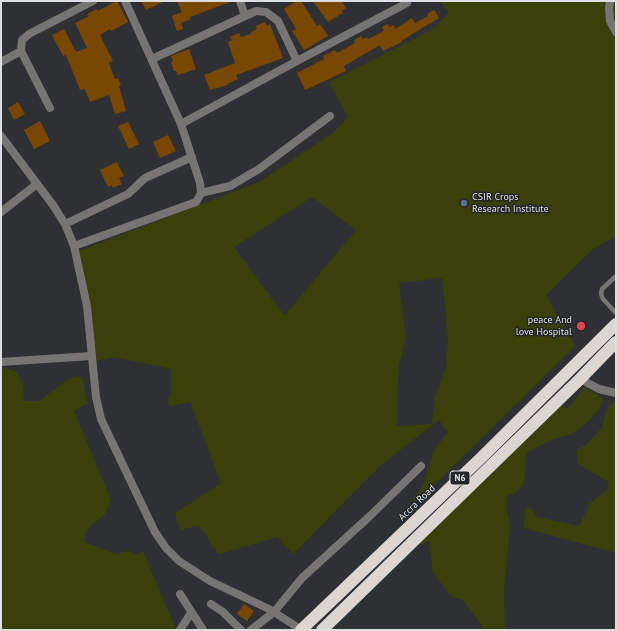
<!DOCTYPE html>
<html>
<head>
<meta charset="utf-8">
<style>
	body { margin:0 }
	#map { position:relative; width:617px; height:631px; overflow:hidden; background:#2e3034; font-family:"PT Sans",sans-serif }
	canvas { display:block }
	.frame { position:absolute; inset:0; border:2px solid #dedfe2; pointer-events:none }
</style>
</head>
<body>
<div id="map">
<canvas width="617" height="631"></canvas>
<div class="frame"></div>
</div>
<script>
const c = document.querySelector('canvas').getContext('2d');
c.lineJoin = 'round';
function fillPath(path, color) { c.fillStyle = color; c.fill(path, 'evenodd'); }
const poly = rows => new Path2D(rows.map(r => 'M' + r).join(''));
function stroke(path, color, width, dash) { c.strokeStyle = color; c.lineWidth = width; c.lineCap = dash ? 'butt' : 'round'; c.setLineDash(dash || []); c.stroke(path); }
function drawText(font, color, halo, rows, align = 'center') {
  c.font = font + ' "PT Sans",sans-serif'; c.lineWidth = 3; c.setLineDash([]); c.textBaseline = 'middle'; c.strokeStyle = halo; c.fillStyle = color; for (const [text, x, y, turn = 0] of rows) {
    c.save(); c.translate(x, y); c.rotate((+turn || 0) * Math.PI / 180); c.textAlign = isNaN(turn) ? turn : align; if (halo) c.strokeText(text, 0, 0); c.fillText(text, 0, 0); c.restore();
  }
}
const green = poly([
	[440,1,616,1,616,236,593,249,546,295,575,346,417,502,412,499,417,494,425,481,433,452,448,432,439,420,381,465,293,554,277,537,220,554,213,548,207,536,198,526,180,530,175,513,221,483,190,402,172,406,167,403,171,391,171,369,113,357,97,361,79,251,259,182,334,132,348,117,329,82,431,30,449,13],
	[312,197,356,230,285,315,278,307,234,247],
	[442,278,448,337,446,367,435,397,432,424,397,426,397,398,399,365,406,337,399,283],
	[1,367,16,372,23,384,24,401,39,401,64,382,76,376,83,377,86,398,88,403,74,411,111,500,105,514,86,530,84,542,115,554,129,551,135,555,143,551,176,630,1,630],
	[585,387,603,399,602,404,590,420,572,434,553,439,526,453,524,484,515,493,507,496,506,508,510,525,504,590,505,630,481,630,482,626,463,600,450,595,433,572,429,542,427,541,422,546,418,540,559,403,567,409],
	[616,399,616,553,524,528,525,508,531,508,537,517,579,526,590,503,608,489,609,482,578,464,577,450,588,443,602,427,606,410]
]);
const building = poly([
	[117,1,128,22,111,31,110,29,100,35,113,61,109,63,115,79,118,78,121,85,119,86,126,111,115,114,109,95,90,102,85,89,80,90,66,55,63,56,52,35,64,29,76,52,87,48,75,23,89,16,87,14,97,9,98,11],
	[141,1,165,1,146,10],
	[177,1,230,1,230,2,190,17,191,19,181,23,183,29,177,31,172,16,182,12],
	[297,1,301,1,317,26,320,24,328,36,304,50,292,31,296,29,284,9],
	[313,1,342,1,346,8,342,11,343,13,328,22],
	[434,10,439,18,401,41,402,42,383,51,380,45,344,66,346,71,305,90,297,73,324,59,323,56,335,50,337,53,355,43,354,40,361,36,363,39,367,37,368,39,382,32,384,30,382,27,388,24,390,27,394,25,395,29,412,18,415,23,428,16,427,14],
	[265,22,267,26,270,24,283,58,236,75,238,79,227,84,228,85,210,90,204,75,235,63,228,42,232,40,230,37,239,33,241,37,251,34,251,32,257,29,256,26],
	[189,49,196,69,178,75,176,71,174,71,171,62,173,61,171,56],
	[18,102,25,114,14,120,8,108],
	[40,121,50,141,34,149,24,130],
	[128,122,139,144,129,149,118,126],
	[168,135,176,151,160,158,153,142],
	[117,162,124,176,119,178,122,184,113,188,112,185,108,187,100,170],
	[244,604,254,611,247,621,237,614]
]);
const lane = poly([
	[616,276,602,289,601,294,603,299,616,313]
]);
const street = poly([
	[240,1,245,16],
	[610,1,609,8,610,21,616,32],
	[152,59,256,11,266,12,278,21,297,61],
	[1,62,21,51],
	[50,108,21,51,22,40,29,34,93,1],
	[181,124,297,61,407,3],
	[1,136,53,205,65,224,74,246,87,306,96,397,101,419,155,532,166,548,179,561,210,581,269,609,302,630],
	[201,193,230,186,259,169,330,116],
	[1,212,37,184],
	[65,224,128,194,145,178,192,157],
	[74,246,196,202,201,193,200,183,181,124,125,1],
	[1,362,91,356],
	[580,379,599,389,616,393],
	[180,594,203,630],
	[211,604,223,612,241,630],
	[180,630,191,613],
	[251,630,274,612,302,578,371,515,421,466]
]);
const highway = poly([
	[301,630,482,457,616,324],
	[322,630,580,379,616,342]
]);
const markers = [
	[464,203,4,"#5c6f8a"],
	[581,326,5,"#e0444e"]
];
const shields = [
	[460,478,20]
];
const shieldNames = [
	["N6",460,478]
];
const poiNames = [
	["CSIR Crops",472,197],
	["Research Institute",472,209],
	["peace And",572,320,"right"],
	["love Hospital",572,332,"right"]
];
const streetNames = [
	["Accra Road",417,503,-44]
];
fillPath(green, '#39400a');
fillPath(building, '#784704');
stroke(lane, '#777573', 4.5);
stroke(street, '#777573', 8);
stroke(highway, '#dbd6d2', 12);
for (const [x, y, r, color] of markers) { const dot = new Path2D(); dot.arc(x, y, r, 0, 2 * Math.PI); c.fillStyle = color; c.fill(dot); stroke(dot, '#24262a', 1.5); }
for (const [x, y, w] of shields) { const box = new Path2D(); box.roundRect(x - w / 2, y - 7, w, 14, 3); c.fillStyle = '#24262a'; c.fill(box); stroke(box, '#dedfe2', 1); }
drawText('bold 9px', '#dedfe2', null, shieldNames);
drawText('10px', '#dedfe2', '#24262a', poiNames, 'left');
drawText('10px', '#dedfe2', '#24262a', streetNames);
</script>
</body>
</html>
